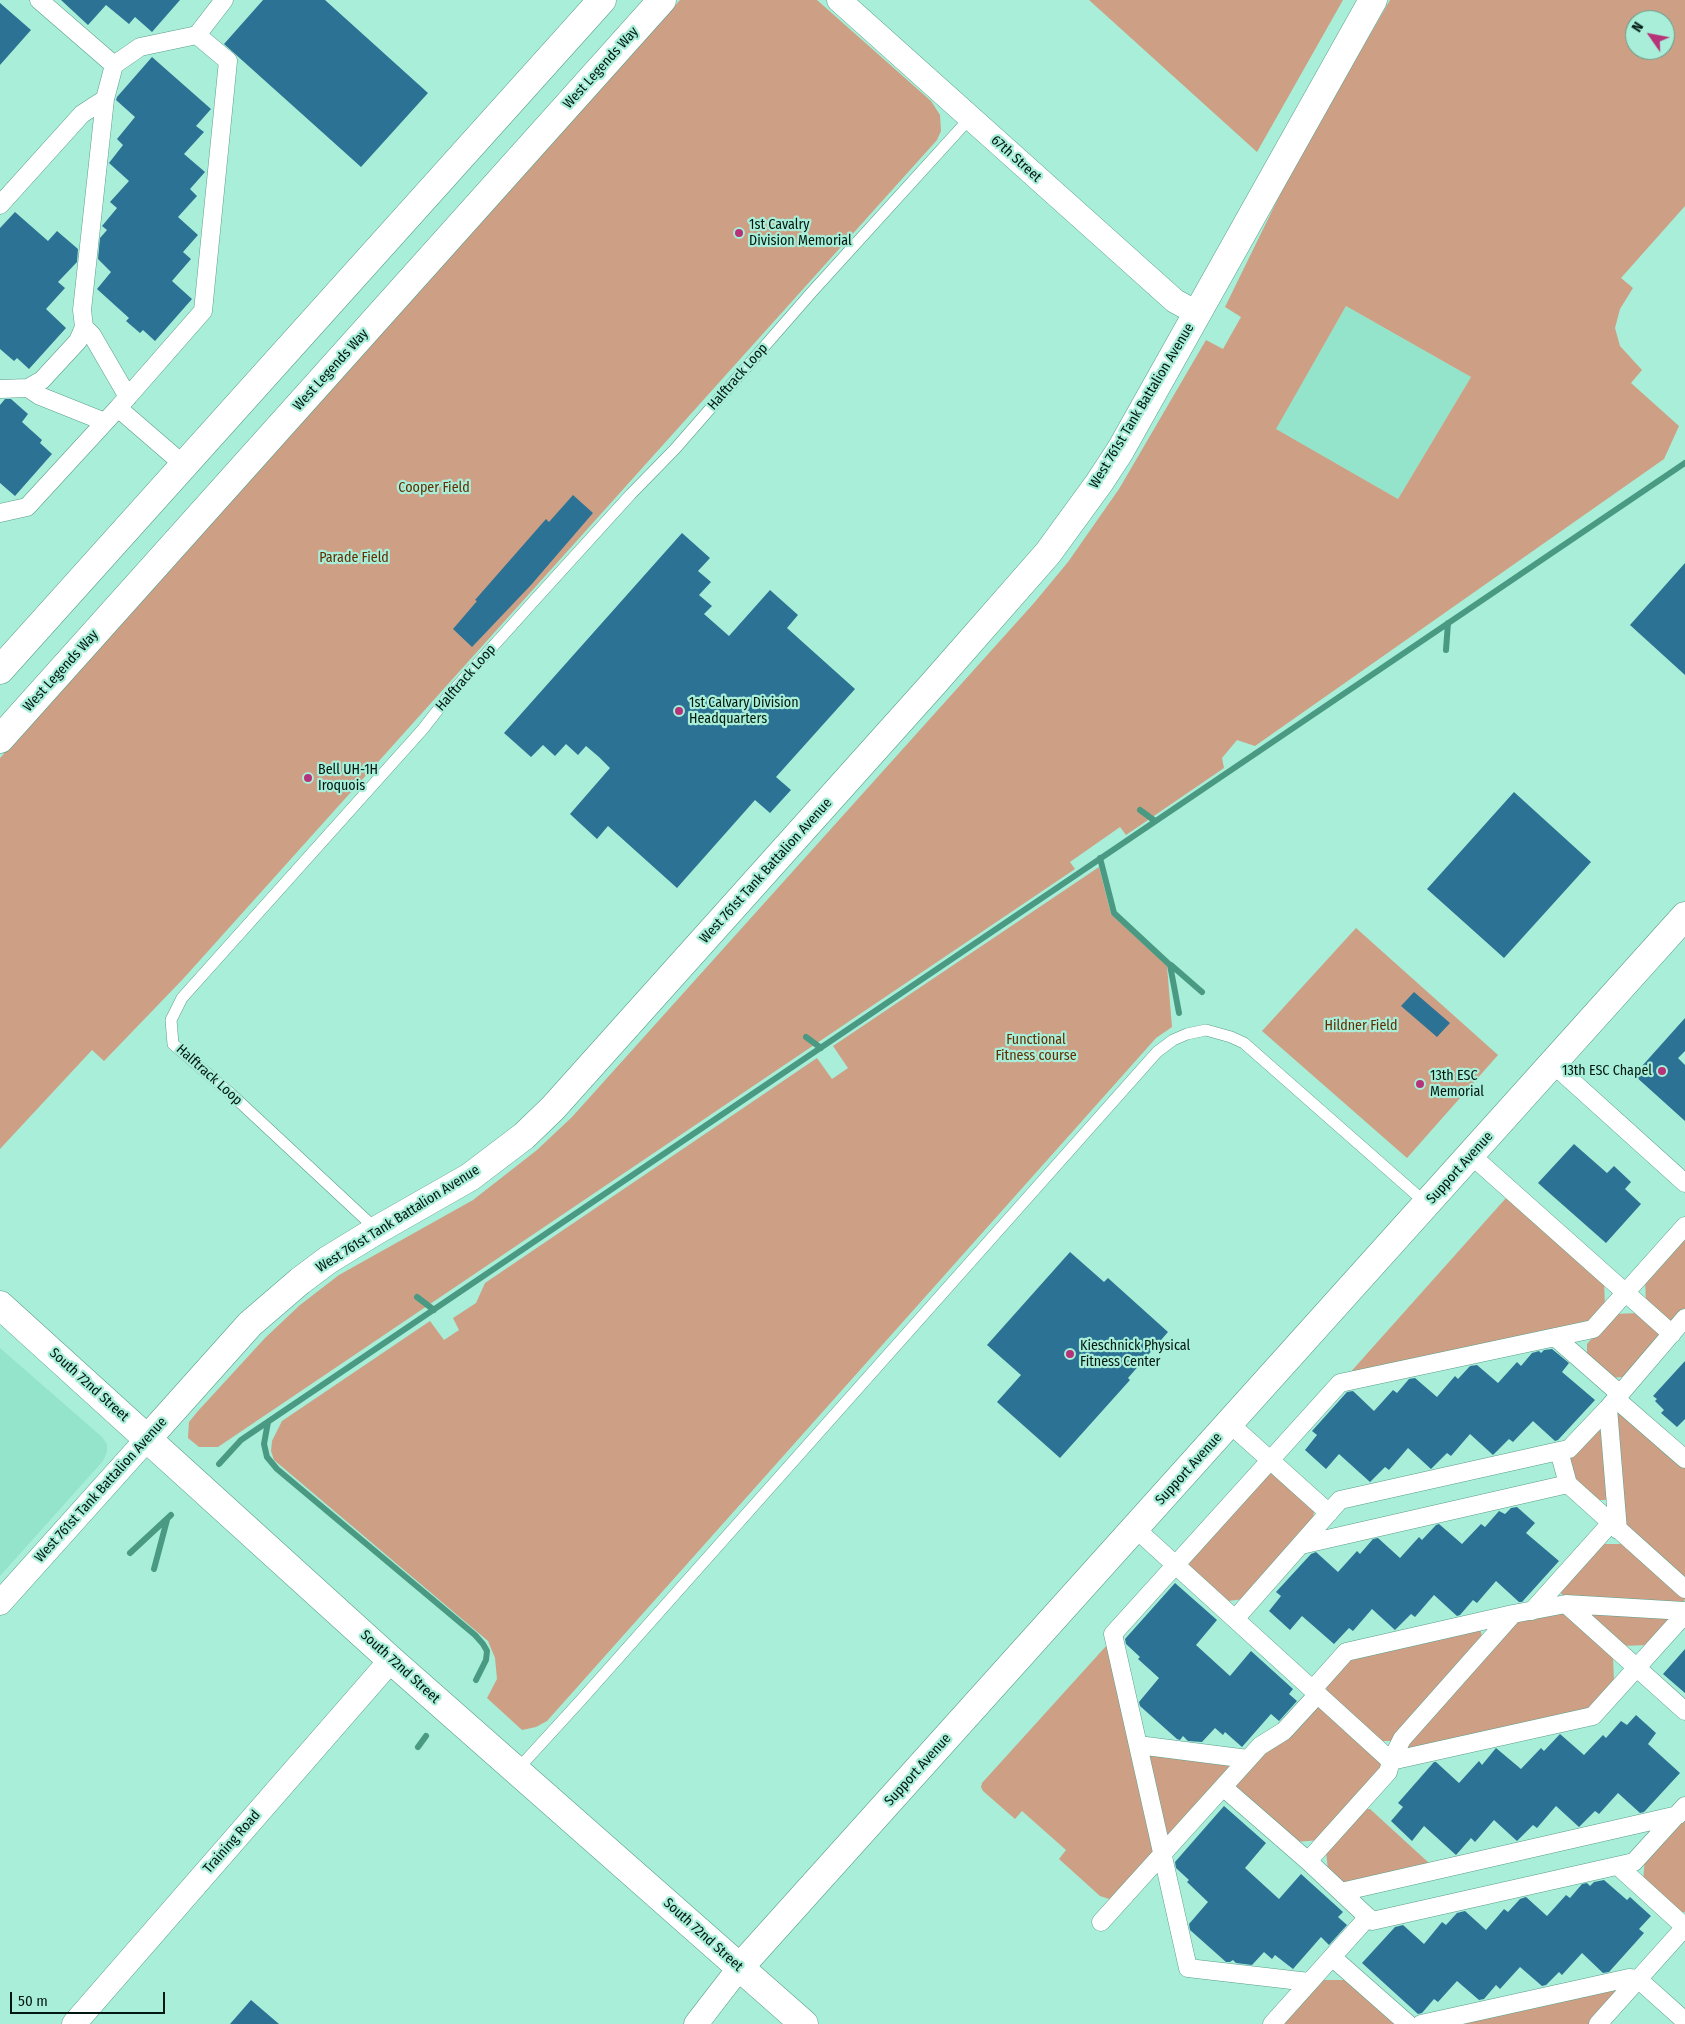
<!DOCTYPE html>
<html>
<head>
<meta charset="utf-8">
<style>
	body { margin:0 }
	#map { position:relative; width:1685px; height:2024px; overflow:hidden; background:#a8eed8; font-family:"Fira Sans Condensed",sans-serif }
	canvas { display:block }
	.north { position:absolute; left:1625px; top:10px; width:50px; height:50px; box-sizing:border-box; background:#a8eed8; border:1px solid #659888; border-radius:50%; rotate:303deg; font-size:14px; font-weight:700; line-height:20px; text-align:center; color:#001810 }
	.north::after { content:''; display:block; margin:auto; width:18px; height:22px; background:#b73379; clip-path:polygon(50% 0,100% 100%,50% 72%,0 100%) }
	.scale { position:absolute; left:10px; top:1992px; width:155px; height:22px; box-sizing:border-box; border:2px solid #001810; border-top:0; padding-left:6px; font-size:15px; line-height:18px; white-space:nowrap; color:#001810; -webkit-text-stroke:4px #a8eed8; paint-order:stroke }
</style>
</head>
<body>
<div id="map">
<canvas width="1685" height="2024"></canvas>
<div class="north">N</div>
<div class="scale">50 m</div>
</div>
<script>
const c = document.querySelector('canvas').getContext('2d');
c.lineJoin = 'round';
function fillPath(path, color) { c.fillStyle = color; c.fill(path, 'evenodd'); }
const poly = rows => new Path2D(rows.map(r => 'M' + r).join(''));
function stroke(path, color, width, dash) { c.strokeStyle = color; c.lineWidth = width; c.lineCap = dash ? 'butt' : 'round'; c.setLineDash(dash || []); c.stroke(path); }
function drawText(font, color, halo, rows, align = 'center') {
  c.font = font + ' "Fira Sans Condensed",sans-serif'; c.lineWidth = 4.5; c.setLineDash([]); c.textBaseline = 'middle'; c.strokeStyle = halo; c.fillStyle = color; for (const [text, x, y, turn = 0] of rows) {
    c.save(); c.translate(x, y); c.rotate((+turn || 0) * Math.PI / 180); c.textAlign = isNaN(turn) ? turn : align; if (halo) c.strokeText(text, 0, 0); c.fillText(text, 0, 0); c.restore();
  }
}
const built = poly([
	[1346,306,1471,377,1398,499,1275,429],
	[0,1348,102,1437,107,1444,107,1452,103,1461,0,1576]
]);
const green = poly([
	[680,0,817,0,931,101,940,115,941,131,937,140,183,979,104,1061,92,1050,0,1149,0,758],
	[1089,0,1343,0,1257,152],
	[1390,0,1685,0,1685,206,1621,278,1633,288,1620,309,1615,328,1620,346,1642,370,1631,383,1679,426,1664,459,1255,746,1237,740,1222,758,1224,768,1126,835,1120,827,1070,862,1075,869,218,1447,199,1447,188,1438,189,1422,198,1411,265,1338,300,1305,339,1275,473,1200,537,1150,572,1117,1034,603,1068,562,1119,489,1206,340,1223,349,1241,317,1225,307,1292,170],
	[1635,20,1665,20,1665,50,1635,50],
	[1346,306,1471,377,1398,499,1276,429],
	[1099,867,1111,914,1167,966,1172,1027,1156,1038,547,1721,536,1727,522,1730,487,1698,497,1679,495,1658,488,1641,274,1460,271,1451,272,1441,282,1421,430,1321,444,1340,459,1330,453,1318,476,1303,485,1283,817,1058,832,1079,848,1068,833,1046],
	[1356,928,1498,1055,1407,1158,1262,1031],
	[1506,1198,1511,1198,1604,1281,1605,1307,1591,1323,1348,1375],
	[1685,1233,1685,1308,1669,1326,1646,1305,1645,1278],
	[1639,1313,1662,1333,1623,1377,1611,1378,1587,1357,1587,1344,1613,1314],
	[1621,1410,1685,1465,1685,1582,1625,1526,1615,1414],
	[1595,1427,1604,1434,1610,1500,1596,1500,1575,1482,1569,1457],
	[1270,1473,1275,1474,1311,1506,1314,1512,1313,1518,1244,1599,1228,1601,1191,1571,1189,1565,1192,1557],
	[1600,1544,1625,1544,1685,1598,1682,1607,1566,1599,1559,1591],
	[1580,1609,1673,1615,1648,1645,1621,1646],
	[1553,1611,1567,1614,1613,1656,1614,1682,1589,1710,1409,1750,1407,1741,1518,1619],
	[1480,1627,1483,1642,1392,1741,1381,1741,1327,1692,1326,1686,1350,1657],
	[1107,1645,1154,1846,1151,1856,1117,1896,1109,1899,1100,1896,1059,1859,1066,1850,1022,1811,1015,1819,983,1791,981,1787,982,1783],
	[1318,1707,1323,1707,1380,1757,1382,1770,1321,1840,1295,1842,1236,1789,1235,1784,1266,1750,1312,1709],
	[1146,1753,1236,1762,1169,1837,1164,1836],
	[1363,1809,1370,1809,1429,1863,1341,1884,1328,1871,1326,1851],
	[1685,1813,1685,1912,1679,1913,1643,1882,1645,1857],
	[1323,1980,1350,1980,1400,2024,1282,2024],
	[1628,1983,1591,2024,1444,2024]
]);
const stream = poly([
	[1446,650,1448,623],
	[1140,810,1155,821],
	[1100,858,1114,913,1170,965,1179,1013],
	[1171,965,1202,992],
	[806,1037,821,1048],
	[417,1297,434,1310],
	[268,1422,264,1444,267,1457,277,1469,475,1635,483,1644,487,1651,486,1660,476,1680],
	[219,1464,241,1440,1685,463],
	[130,1553,171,1515],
	[154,1569,167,1520],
	[418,1747,426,1736]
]);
const building = poly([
	[61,0,180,0,152,32,135,17,129,24,106,5,88,25],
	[263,0,325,0,428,93,361,167,224,44],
	[0,3,31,30,0,65],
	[152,57,211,109,196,126,204,132,184,154,205,172,190,189,197,196,178,217,198,235,183,252,191,259,172,281,192,299,155,341,143,330,140,333,126,321,129,318,97,289,111,272,98,259,100,238,107,230,102,226,117,208,110,202,129,181,109,163,123,145,117,139,135,117,116,100,117,97],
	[15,212,48,241,57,231,78,249,77,262,58,282,65,288,46,309,66,328,29,369,17,358,14,361,0,349,0,228],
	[5,399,11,399,28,414,22,422,42,440,40,443,52,454,15,496,0,483,0,405],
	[573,495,593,513,531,585,472,647,453,629,477,601,475,600,546,519,549,522],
	[682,533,710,558,698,571,711,582,699,595,712,606,704,614,729,636,770,590,798,615,787,628,855,689,776,777,791,790,770,813,755,800,677,888,608,826,597,839,570,814,610,768,599,757,586,746,578,755,566,744,555,756,543,745,531,757,504,733],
	[1685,563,1685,675,1630,625],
	[1514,792,1591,862,1504,958,1427,889],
	[1414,992,1450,1023,1437,1037,1401,1006],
	[1685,1018,1685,1051,1678,1058,1685,1065,1685,1121,1634,1075],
	[1574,1144,1607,1173,1614,1166,1631,1182,1625,1189,1641,1204,1606,1243,1538,1183],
	[1070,1252,1104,1282,1108,1278,1168,1332,1128,1378,1130,1380,1060,1458,997,1402,1021,1375,987,1345],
	[1552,1349,1569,1363,1562,1372,1595,1400,1558,1440,1555,1441,1533,1421,1513,1442,1509,1439,1493,1455,1470,1434,1451,1456,1447,1453,1431,1469,1408,1448,1389,1470,1385,1467,1370,1482,1339,1454,1326,1469,1305,1450,1317,1435,1312,1431,1347,1392,1353,1391,1374,1411,1393,1390,1397,1393,1409,1379,1415,1378,1437,1397,1455,1376,1458,1379,1470,1366,1477,1365,1498,1383,1517,1362,1521,1366,1532,1353,1539,1351,1541,1353,1544,1350],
	[1685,1361,1685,1419,1677,1427,1661,1413,1664,1410,1655,1401,1657,1399,1653,1396],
	[1517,1507,1535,1523,1526,1533,1559,1561,1522,1602,1519,1602,1496,1581,1477,1603,1473,1600,1460,1615,1457,1616,1434,1595,1415,1617,1411,1614,1395,1630,1372,1609,1353,1631,1349,1628,1334,1644,1302,1616,1290,1630,1269,1611,1281,1596,1276,1592,1311,1554,1316,1552,1338,1572,1357,1551,1360,1554,1373,1539,1378,1538,1400,1558,1419,1537,1422,1540,1436,1525,1439,1524,1462,1544,1481,1524,1485,1527,1499,1511,1505,1514,1511,1508],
	[1175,1583,1217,1620,1196,1645,1230,1676,1251,1651,1293,1689,1289,1694,1297,1701,1279,1721,1271,1714,1242,1747,1225,1732,1223,1735,1215,1728,1202,1742,1188,1741,1183,1736,1180,1740,1177,1739,1140,1706,1139,1702,1159,1678,1138,1659,1140,1657,1126,1644,1125,1639],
	[1685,1649,1685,1693,1663,1674],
	[1636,1715,1656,1733,1648,1744,1680,1773,1644,1812,1640,1813,1618,1793,1599,1814,1595,1811,1579,1827,1556,1806,1537,1828,1533,1825,1517,1841,1494,1820,1475,1842,1471,1838,1456,1855,1424,1826,1412,1841,1391,1821,1403,1807,1398,1803,1434,1762,1436,1762,1459,1783,1479,1761,1482,1765,1496,1748,1521,1769,1541,1748,1544,1751,1560,1734,1584,1755,1603,1735,1606,1738,1621,1721,1627,1725],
	[1224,1806,1266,1843,1245,1868,1279,1899,1301,1874,1343,1912,1338,1917,1347,1925,1329,1945,1321,1937,1293,1969,1275,1955,1272,1959,1264,1952,1252,1965,1236,1963,1233,1960,1230,1962,1226,1962,1190,1930,1189,1924,1208,1902,1187,1882,1189,1880,1176,1868,1175,1862],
	[1604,1880,1627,1900,1630,1897,1651,1916,1639,1929,1644,1933,1609,1972,1603,1973,1582,1953,1562,1975,1559,1972,1546,1985,1542,1986,1520,1967,1500,1989,1496,1985,1484,1999,1479,2000,1457,1981,1438,2002,1434,1999,1422,2013,1418,2014,1362,1963,1395,1927,1403,1925,1424,1944,1442,1922,1446,1925,1457,1913,1465,1911,1486,1930,1504,1909,1508,1912,1520,1899,1526,1897,1547,1916,1566,1895,1570,1898,1582,1884,1587,1883,1590,1886,1594,1882],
	[251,2000,279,2024,230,2024]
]);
const service = poly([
	[377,1230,231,1094,173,1044,171,1020,182,998,423,729,451,693,532,603,631,494,675,449,811,293,970,118],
	[517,1770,581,1700,1157,1052,1173,1040,1187,1034,1206,1030,1231,1037,1244,1043,1427,1204]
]);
const pedestrian = poly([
	[197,35,224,0],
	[0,205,82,114,105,99],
	[84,327,92,335,128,397],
	[28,388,40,396,105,422],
	[0,389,28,388,42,380,78,341,84,327,82,310,105,99,114,65,39,0],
	[118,408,184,465],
	[0,513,27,507,118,408,203,311,228,61,197,35,140,47,114,65],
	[1553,1064,1685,1183],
	[1471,1155,1672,1334],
	[1555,1337,1620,1394],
	[1616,1399,1685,1459],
	[1608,1408,1569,1449,1559,1451,1568,1484,1685,1589],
	[1230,1424,1329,1513],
	[1136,1529,1391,1761,1388,1772,1308,1861,1372,1921,1634,1862,1685,1806],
	[1618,1530,1608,1408,1685,1318],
	[1301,1545,1568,1484],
	[1566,1604,1685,1711],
	[1532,1611,1610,1524],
	[1235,1619,1340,1500,1559,1451],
	[1313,1689,1346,1652,1513,1614],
	[1138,1745,1248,1759],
	[1391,1761,1402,1739,1513,1614,1566,1604,1685,1611],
	[1391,1761,1593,1716,1685,1614],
	[1223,1787,1308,1861],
	[1618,1866,1685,1927],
	[1341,1892,1678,1815],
	[1101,1922,1260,1746,1284,1731,1318,1694],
	[1332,1957,1408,2024],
	[1309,1982,1188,1968,1113,1634,1340,1383,1593,1329,1685,1226],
	[1272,2024,1368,1917],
	[1421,2024,1629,1978,1638,1979,1685,2021],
	[1598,2024,1685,1927]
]);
const minor = poly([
	[839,0,1175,301,1197,313],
	[0,1603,148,1438],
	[74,2024,391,1660],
	[696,2024,740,1967]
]);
const tertiary = poly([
	[0,670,602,0],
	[0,739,662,0],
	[0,1305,391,1660,804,2024],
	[148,1438,250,1324,300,1281,328,1260,377,1230,470,1177,524,1136,553,1108,934,683,1048,553,1099,483,1120,451,1373,0],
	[740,1967,1685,916]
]);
const markers = [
	[739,233,5,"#b73379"],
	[679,711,5,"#b73379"],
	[308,778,5,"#b73379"],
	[1662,1071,5,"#b73379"],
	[1420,1084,5,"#b73379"],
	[1070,1354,5,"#b73379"]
];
const streetNames = [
	["West Legends Way",601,68,-48],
	["67th Street",1016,159,42],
	["West Legends Way",331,370,-48],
	["Halftrack Loop",738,377,-49],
	["West 761st Tank Battalion Avenue",1142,406,-59],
	["West Legends Way",61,671,-48],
	["Halftrack Loop",466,678,-49],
	["West 761st Tank Battalion Avenue",766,871,-48],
	["Halftrack Loop",209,1075,42],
	["Support Avenue",1460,1168,-48],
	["West 761st Tank Battalion Avenue",398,1219,-32],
	["South 72nd Street",89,1385,42],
	["Support Avenue",1189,1469,-48],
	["West 761st Tank Battalion Avenue",101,1490,-48],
	["South 72nd Street",400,1667,42],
	["Support Avenue",918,1770,-48],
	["Training Road",232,1842,-49],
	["South 72nd Street",703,1935,42]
];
const poiNames = [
	["1st Cavalry",749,225],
	["Division Memorial",749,241],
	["1st Calvary Division",689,703],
	["Headquarters",689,719],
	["Bell UH-1H",318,770],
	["Iroquois",318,786],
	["13th ESC Chapel",1652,1071,"right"],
	["13th ESC",1430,1076],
	["Memorial",1430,1092],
	["Kieschnick Physical",1080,1346],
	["Fitness Center",1080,1362]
];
const parkNames = [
	["Cooper Field",434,488],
	["Parade Field",354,558],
	["Hildner Field",1361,1026],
	["Functional",1036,1040],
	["Fitness course",1036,1056]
];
fillPath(built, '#94e4cb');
fillPath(green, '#cda085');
stroke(stream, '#4a9a83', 6);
fillPath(building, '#2c7294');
stroke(service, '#5a9e8a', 12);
stroke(pedestrian, '#5a9e8a', 19);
stroke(minor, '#5a9e8a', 25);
stroke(tertiary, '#5a9e8a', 29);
stroke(service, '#fff', 11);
stroke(pedestrian, '#fff', 18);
stroke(minor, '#fff', 24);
stroke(tertiary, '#fff', 28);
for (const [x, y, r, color] of markers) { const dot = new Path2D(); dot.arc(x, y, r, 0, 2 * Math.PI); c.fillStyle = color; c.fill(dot); stroke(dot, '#a8eed8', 2); }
drawText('14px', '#001810', '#a8eed8', streetNames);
drawText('14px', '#001810', '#a8eed8', poiNames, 'left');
drawText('14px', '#632d00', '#a8eed8', parkNames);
</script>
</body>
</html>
